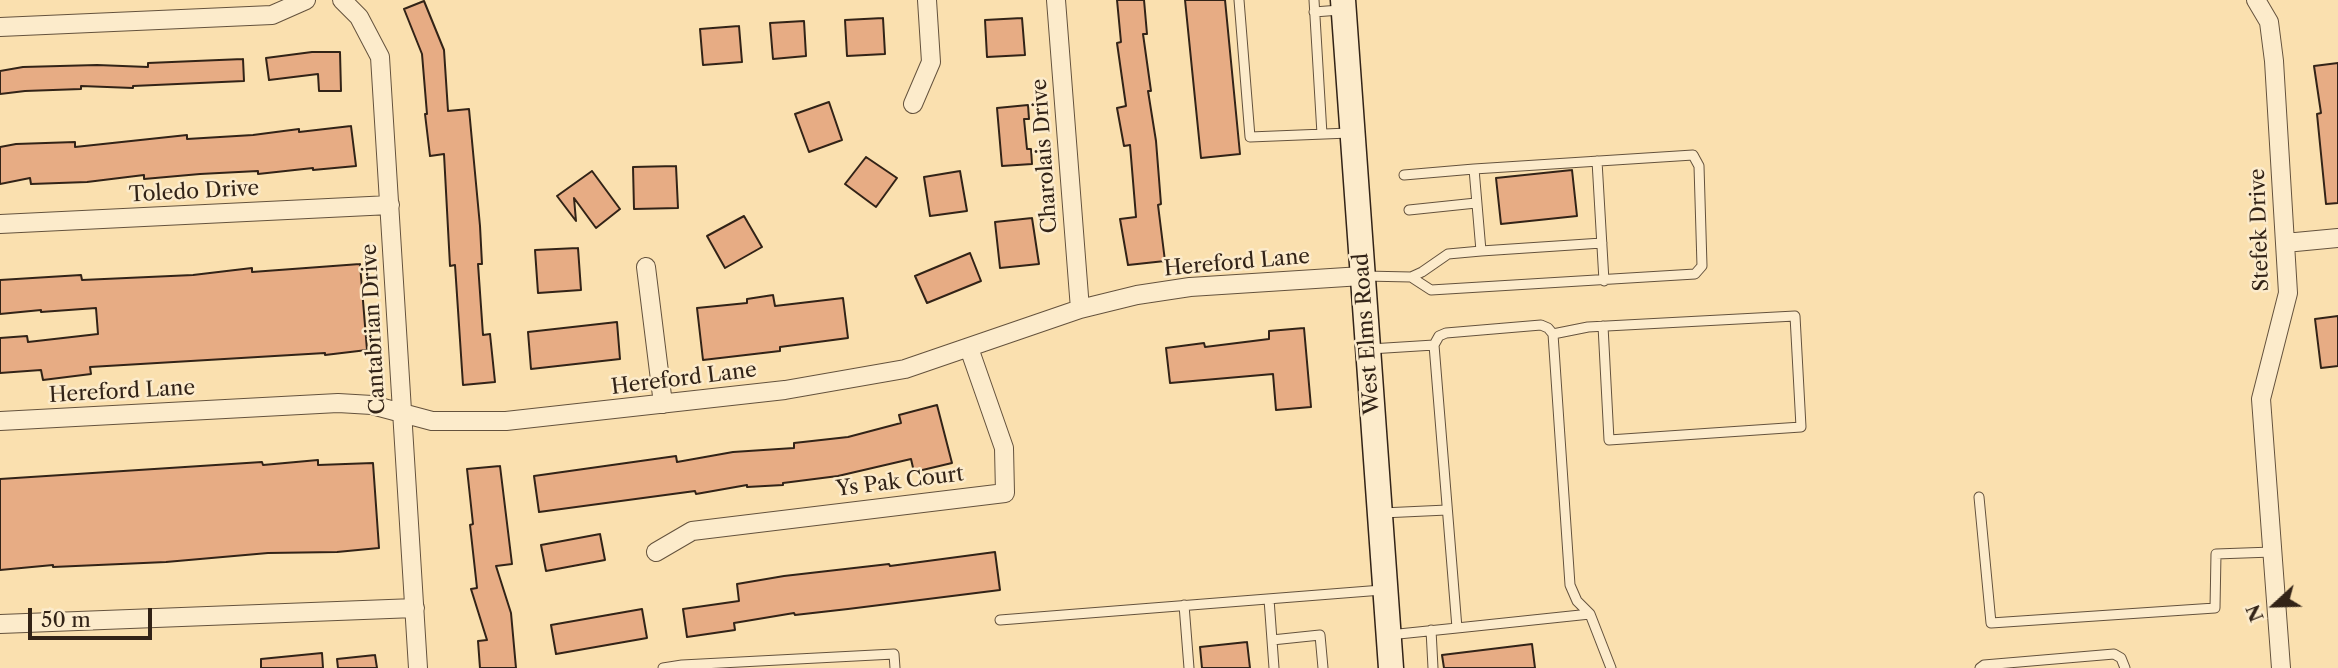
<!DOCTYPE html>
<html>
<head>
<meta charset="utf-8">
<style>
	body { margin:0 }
	#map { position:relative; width:2338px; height:668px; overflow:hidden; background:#fae0af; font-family:"Libre Caslon Text",serif }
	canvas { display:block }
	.north { position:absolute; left:2240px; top:570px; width:70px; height:70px; -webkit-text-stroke:5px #fcebcb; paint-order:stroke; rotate:248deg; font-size:19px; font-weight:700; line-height:28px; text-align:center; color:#322317 }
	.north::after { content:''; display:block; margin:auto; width:24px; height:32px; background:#322317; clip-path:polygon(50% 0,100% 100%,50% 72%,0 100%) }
	.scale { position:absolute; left:28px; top:608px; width:124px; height:32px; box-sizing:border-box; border:4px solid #322317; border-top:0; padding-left:9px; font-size:21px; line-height:24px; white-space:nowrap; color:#322317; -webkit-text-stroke:5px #fcebcb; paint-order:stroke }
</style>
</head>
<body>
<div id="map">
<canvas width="2338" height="668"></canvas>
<div class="north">N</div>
<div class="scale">50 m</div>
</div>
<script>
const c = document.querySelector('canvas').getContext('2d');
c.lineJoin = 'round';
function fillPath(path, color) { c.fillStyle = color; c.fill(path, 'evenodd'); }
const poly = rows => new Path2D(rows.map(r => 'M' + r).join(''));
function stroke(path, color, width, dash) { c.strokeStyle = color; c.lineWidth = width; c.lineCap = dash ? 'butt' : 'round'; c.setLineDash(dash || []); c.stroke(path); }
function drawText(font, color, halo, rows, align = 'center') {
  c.font = font + ' "Libre Caslon Text",serif'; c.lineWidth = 5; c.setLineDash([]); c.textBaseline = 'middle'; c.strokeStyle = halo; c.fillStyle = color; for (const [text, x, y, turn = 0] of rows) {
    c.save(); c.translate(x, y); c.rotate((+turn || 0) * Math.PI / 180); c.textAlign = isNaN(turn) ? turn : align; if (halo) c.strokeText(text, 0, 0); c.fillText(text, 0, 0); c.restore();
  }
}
const building = poly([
	[1117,0,1144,0,1147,34,1143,34,1151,91,1148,91,1156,141,1161,204,1158,205,1165,261,1128,265,1120,219,1136,217,1130,145,1124,146,1117,108,1126,106,1117,43,1121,42,1117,0],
	[1185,0,1225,0,1240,154,1201,158,1185,0],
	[424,1,444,50,448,111,469,109,480,226,482,264,478,264,483,335,490,334,495,382,463,385,455,265,450,266,444,154,430,156,425,114,427,114,422,54,404,9,424,1],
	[883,18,885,54,847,56,845,20,883,18],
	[1022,18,1025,55,987,57,985,20,1022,18],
	[804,21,806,56,773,59,770,23,804,21],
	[739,26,742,62,703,65,700,29,739,26],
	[312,52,340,52,341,91,319,91,318,74,269,80,266,58,312,52],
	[243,59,244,81,133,86,133,88,81,86,81,89,25,91,0,94,0,71,23,67,97,65,148,67,148,63,243,59],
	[2338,63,2338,203,2326,204,2317,114,2321,113,2314,66,2338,63],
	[829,102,842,140,809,152,795,114,829,102],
	[1028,105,1029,119,1024,119,1027,149,1031,149,1032,164,1002,166,997,108,1028,105],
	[351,126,356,166,313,170,313,168,258,174,258,171,200,174,144,179,144,175,87,182,31,184,30,178,0,184,0,147,16,144,75,142,75,147,187,135,187,139,253,135,299,129,299,132,351,126],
	[866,157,897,178,876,207,845,184,866,157],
	[676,166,678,208,634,209,633,167,676,166],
	[1572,170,1577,216,1501,224,1496,178,1572,170],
	[592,171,620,209,596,228,574,198,576,221,557,196,592,171],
	[960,171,967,211,930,216,924,177,960,171],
	[744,216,762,247,725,268,707,236,744,216],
	[1032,218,1039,264,1000,268,995,222,1032,218],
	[578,248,581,290,538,293,535,250,578,248],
	[970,253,981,281,927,303,915,276,970,253],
	[360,264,367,350,325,355,325,353,90,367,91,374,43,380,41,370,0,373,0,338,27,336,28,342,98,334,96,308,41,312,41,310,0,314,0,280,81,275,82,280,193,275,252,268,252,272,360,264],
	[773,295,775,306,843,298,848,338,780,347,780,351,703,360,697,308,747,303,747,299,773,295],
	[2338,316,2338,366,2321,368,2315,319,2338,316],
	[617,322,620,359,531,369,528,332,617,322],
	[1304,328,1311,407,1276,410,1273,374,1170,383,1166,348,1204,343,1205,347,1269,339,1269,331,1304,328],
	[937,405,952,463,914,472,911,459,838,476,783,483,783,485,747,487,747,485,696,494,695,491,539,512,534,476,676,456,677,462,733,452,794,448,794,443,848,437,901,423,899,415,937,405],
	[318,460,318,465,373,463,379,548,337,552,268,553,166,562,53,567,53,565,0,570,0,479,262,462,263,465,318,460],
	[500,466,512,564,496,566,511,613,516,668,480,668,478,641,487,640,471,589,477,588,470,525,473,524,467,469,500,466],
	[600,534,605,560,546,571,541,545,600,534],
	[995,552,1000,590,848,609,795,615,794,613,734,623,735,630,687,637,683,609,739,601,737,584,784,576,889,564,890,566,995,552],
	[642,609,647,638,556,654,551,625,642,609],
	[1247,642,1250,668,1202,668,1200,647,1247,642],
	[1532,644,1535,668,1444,668,1442,655,1532,644],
	[322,653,323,668,261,668,261,659,322,653],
	[375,655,377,668,338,668,337,659,375,655]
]);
const service = poly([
	[1239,0,1250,137,1349,133],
	[1314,0,1322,134],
	[1314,12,1340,10],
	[1597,161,1604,281],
	[1404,175,1474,169],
	[1409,210,1476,203],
	[1481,251,1602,243],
	[1364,276,1411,277,1431,290,1695,274,1702,266,1699,166,1693,155,1474,169,1481,251,1448,254,1422,272,1411,277],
	[1553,334,1588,327,1795,316,1801,427,1609,440,1603,326],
	[1434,345,1457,628,1590,614],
	[1370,349,1434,345,1439,336,1446,333,1541,325,1548,328,1553,334,1570,585,1577,601,1590,614,1611,668],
	[1979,497,1991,623,2215,608,2216,554,2272,552],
	[1382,513,1447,510],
	[1269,599,1274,668],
	[1184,605,1189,668],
	[1000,620,1382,590],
	[1431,630,1433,668],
	[1389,635,1457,628],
	[1272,640,1320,635,1323,668],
	[682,665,894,654,895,668],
	[663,668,682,665,682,668],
	[1980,668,1984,665,2114,654,2121,658,2125,668]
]);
const minor = poly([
	[342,0,359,17,380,57,418,668],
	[1056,0,1080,309],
	[2256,0,2269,22,2274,61,2288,293,2261,399,2281,668],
	[0,27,272,15,306,0],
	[913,104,931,62,927,0],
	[0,224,390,205],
	[2285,243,2338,238],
	[646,267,663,404],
	[0,421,338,403,372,405,432,421,506,421,785,390,905,369,1080,309,1137,295,1190,287,1362,276],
	[656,552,692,531,1005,493,1004,448,969,348],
	[0,624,415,608]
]);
const secondary = poly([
	[1343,0,1391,668]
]);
const streetNames = [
	["Charolais Drive",1045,156,-94],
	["Toledo Drive",194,192,-3],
	["Stefek Drive",2260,230,-92],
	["Hereford Lane",1237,263,-5],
	["Cantabrian Drive",374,329,-93],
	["West Elms Road",1367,334,-94],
	["Hereford Lane",684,379,-7],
	["Hereford Lane",122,392,-3],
	["Ys Pak Court",900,482,-7]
];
fillPath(building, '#e7ac84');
stroke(building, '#322317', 2);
stroke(service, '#64523d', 11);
stroke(minor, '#64523d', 20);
stroke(secondary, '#322317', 27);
stroke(service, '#fcebcb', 9);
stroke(minor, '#fcebcb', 18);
stroke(secondary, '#fcebcb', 24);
drawText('21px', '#322317', '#fcebcb', streetNames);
</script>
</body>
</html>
